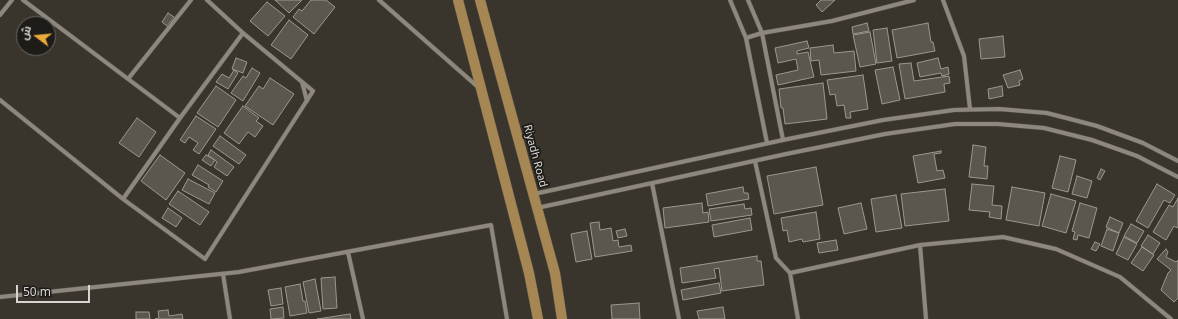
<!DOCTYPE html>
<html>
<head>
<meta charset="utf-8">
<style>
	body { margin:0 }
	#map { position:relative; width:1178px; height:319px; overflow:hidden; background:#39342c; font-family:"Noto Sans",Cairo,sans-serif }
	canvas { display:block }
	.north { position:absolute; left:16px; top:16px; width:40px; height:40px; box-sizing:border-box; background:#1e1c19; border:1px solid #686662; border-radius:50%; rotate:286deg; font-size:11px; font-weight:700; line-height:16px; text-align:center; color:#d8d5d0 }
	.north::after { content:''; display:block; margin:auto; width:14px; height:18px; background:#eaaa39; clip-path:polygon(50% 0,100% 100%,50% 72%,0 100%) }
	.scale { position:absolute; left:16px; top:285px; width:74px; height:18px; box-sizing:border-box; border:2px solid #d8d5d0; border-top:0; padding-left:5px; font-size:12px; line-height:14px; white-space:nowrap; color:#d8d5d0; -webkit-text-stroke:3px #1e1c19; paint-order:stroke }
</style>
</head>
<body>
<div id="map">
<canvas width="1178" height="319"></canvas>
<div class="north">ش</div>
<div class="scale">50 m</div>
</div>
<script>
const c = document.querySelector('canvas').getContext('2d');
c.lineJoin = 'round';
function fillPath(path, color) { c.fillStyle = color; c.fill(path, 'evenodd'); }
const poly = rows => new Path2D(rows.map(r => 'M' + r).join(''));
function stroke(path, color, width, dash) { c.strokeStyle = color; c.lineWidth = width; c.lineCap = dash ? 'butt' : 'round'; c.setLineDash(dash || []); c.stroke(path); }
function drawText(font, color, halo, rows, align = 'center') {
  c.font = font + ' "Noto Sans",sans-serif'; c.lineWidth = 3.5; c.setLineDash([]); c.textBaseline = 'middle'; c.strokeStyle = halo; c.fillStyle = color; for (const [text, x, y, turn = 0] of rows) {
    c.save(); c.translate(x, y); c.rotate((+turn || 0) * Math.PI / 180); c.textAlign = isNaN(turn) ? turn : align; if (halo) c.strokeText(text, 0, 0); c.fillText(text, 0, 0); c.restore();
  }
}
const building = poly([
	[275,0,302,0,289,13,275,0],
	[311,0,326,0,335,7,314,34,293,17,299,9,302,11,311,0],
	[821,0,835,0,822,12,816,5,821,0],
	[267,2,285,16,268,36,250,21,267,2],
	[168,13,174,17,167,26,162,22,168,13],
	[289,20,308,35,291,59,271,45,289,20],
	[867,23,869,31,853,34,852,27,867,23],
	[928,23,931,42,933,42,935,51,897,58,892,30,928,23],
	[887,28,892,61,877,63,873,30,887,28],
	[870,32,876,64,860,67,853,35,870,32],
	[1003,36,1005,57,981,59,979,39,1003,36],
	[807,41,809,48,797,51,797,54,808,52,814,77,778,85,776,75,798,70,796,59,778,63,775,48,807,41],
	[833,45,834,53,854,51,856,71,821,75,819,60,811,61,810,48,833,45],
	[236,58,247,62,243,73,232,69,236,58],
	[938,58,941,69,948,67,949,74,942,76,941,73,920,77,917,63,938,58],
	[911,63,914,81,949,76,950,83,944,84,945,92,905,99,899,64,911,63],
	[893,67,900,100,882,104,875,70,893,67],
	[252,68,260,73,243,101,231,93,243,76,246,78,252,68],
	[234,70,238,73,228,89,216,82,222,74,229,78,234,70],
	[1020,70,1023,79,1019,81,1020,85,1008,88,1003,75,1020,70],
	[863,75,868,109,850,112,851,118,846,118,844,105,837,106,835,94,830,95,827,80,863,75],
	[270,78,294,94,273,125,245,106,259,86,263,89,270,78],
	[823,83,827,119,785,124,783,108,781,108,779,89,823,83],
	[216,86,236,100,218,127,197,113,216,86],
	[1002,86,1003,96,989,99,988,89,1002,86],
	[243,106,259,118,256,121,263,126,255,137,248,132,239,144,224,133,243,106],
	[196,116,216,129,199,154,193,150,198,143,189,137,185,143,180,140,196,116],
	[137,118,156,132,139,157,119,143,137,118],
	[220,136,246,155,239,164,213,146,220,136],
	[973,145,986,147,984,166,988,166,987,179,969,177,973,145],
	[211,150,234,167,227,176,214,167,217,162,208,155,211,150],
	[941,151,941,153,934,154,937,171,943,170,945,178,918,183,913,156,941,151],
	[160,155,185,173,166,200,141,181,160,155],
	[206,155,215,160,211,166,202,160,206,155],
	[1060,156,1076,160,1068,192,1052,188,1060,156],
	[198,165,223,181,216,192,208,187,209,185,192,175,198,165],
	[816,167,823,205,774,214,767,176,816,167],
	[1101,169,1105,171,1100,180,1097,178,1101,169],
	[1077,176,1092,181,1087,198,1072,194,1077,176],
	[188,179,215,193,209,204,182,190,188,179],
	[972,184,994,186,992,205,1002,206,1001,219,989,217,990,212,969,210,972,184],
	[1157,184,1175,195,1170,203,1164,200,1148,228,1136,221,1157,184],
	[743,187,744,193,748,193,749,199,708,206,706,194,743,187],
	[1012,187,1045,193,1039,226,1006,220,1012,187],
	[945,189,949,221,905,226,901,194,945,189],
	[178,191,209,212,200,225,169,204,178,191],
	[1051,194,1076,201,1066,233,1042,226,1051,194],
	[896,195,902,228,876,232,871,199,896,195],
	[1178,198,1178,226,1177,228,1174,226,1166,240,1153,232,1169,205,1173,207,1178,198],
	[702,203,703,213,708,212,709,222,665,228,663,208,702,203],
	[861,203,867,229,844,234,838,208,861,203],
	[1080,203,1097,208,1089,238,1078,235,1077,240,1073,239,1075,232,1072,231,1080,203],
	[744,204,745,209,751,208,752,215,711,221,709,209,744,204],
	[168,208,182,218,176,227,162,218,168,208],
	[816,212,820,239,803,242,802,239,789,242,787,230,783,231,781,218,816,212],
	[1110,217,1123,223,1119,233,1106,227,1110,217],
	[750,218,752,230,714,237,712,225,750,218],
	[599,222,600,230,611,228,613,241,618,240,619,247,631,245,632,251,595,257,590,223,599,222],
	[1131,224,1144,231,1137,243,1124,236,1131,224],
	[625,229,627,236,618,238,616,231,625,229],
	[1107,229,1119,233,1113,251,1101,246,1107,229],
	[587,231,592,259,576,262,571,234,587,231],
	[1148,235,1160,243,1153,254,1141,246,1148,235],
	[1124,237,1137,244,1128,260,1116,254,1124,237],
	[836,240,838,250,819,253,817,243,836,240],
	[1095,242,1100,244,1096,251,1091,249,1095,242],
	[1142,247,1154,255,1143,271,1131,263,1142,247],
	[1166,249,1168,252,1166,257,1176,262,1178,260,1178,298,1174,302,1161,290,1168,273,1171,270,1157,259,1166,249],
	[757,256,757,261,761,261,764,285,722,291,719,268,714,269,716,278,682,283,680,268,757,256],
	[335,277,337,308,323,309,321,278,335,277],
	[315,279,321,311,309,313,303,282,315,279],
	[719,283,721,293,683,300,681,290,719,283],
	[300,284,303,301,305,301,307,313,290,316,285,287,300,284],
	[281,288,283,304,271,306,268,290,281,288],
	[639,303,640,319,612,319,611,305,639,303],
	[283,307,284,318,271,319,270,309,283,307],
	[723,307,725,319,699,319,697,311,723,307],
	[168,310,169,316,182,314,183,319,155,319,159,318,158,311,168,310],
	[136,312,149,312,150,319,136,319,136,312],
	[350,314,351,319,317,319,350,314]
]);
const minor = poly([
	[23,0,180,118],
	[379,0,478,87],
	[730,0,746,38,767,143],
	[748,0,762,33,783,140],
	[943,0,964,56,970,109],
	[0,15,12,0],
	[746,38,762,33,832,21,914,0],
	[128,79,191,0],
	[302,82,307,101],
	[0,100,123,199,180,118,243,33,207,0],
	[755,161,776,258,790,273],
	[652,183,679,319],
	[534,194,783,140,883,120,954,110,999,109,1047,113,1097,126,1143,143,1178,161],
	[123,199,205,259,313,91,243,33],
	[537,208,786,154,885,134,955,124,998,124,1044,128,1092,140,1137,156,1178,177],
	[920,245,926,319],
	[348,252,363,319],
	[223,274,230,319],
	[0,297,239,272,491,225,507,319],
	[798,319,790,273,920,245,1003,237,1056,249,1120,277,1171,319]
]);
const primary = poly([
	[458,0,529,273,538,319],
	[480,0,555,273,562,319]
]);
const streetNames = [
	["Riyadh Road",535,156,75]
];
fillPath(building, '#5c574e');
stroke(building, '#9d978e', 1);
stroke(minor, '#545049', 5);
stroke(primary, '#545049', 11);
stroke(minor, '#8d877e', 4);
stroke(primary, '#a68652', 10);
drawText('11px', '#d8d5d0', '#1e1c19', streetNames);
</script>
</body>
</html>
